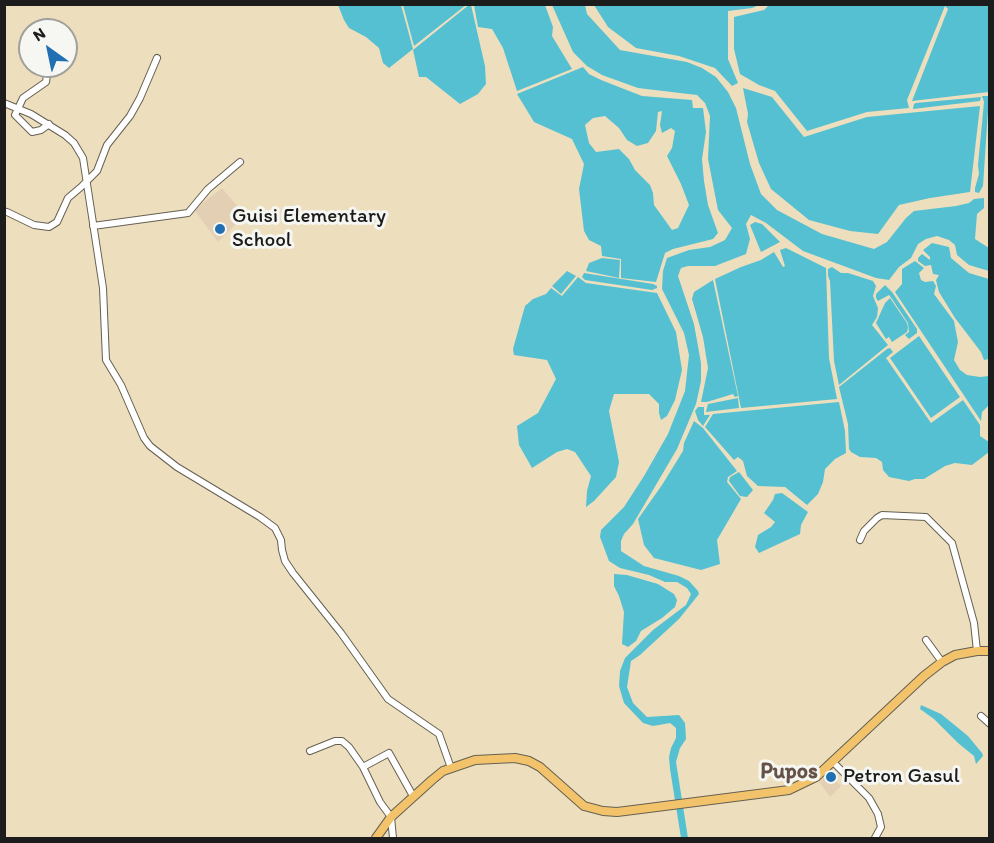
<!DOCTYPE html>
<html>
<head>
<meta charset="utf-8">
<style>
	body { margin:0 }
	#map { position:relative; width:994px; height:843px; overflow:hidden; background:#eddfbd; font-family:Itim,sans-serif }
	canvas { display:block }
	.frame { position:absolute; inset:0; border:6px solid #1c1c1c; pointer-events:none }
	.north { position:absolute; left:18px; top:18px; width:60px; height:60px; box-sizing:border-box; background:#f6f6f2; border:2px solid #9f9f9c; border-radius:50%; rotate:327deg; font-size:16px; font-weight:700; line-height:24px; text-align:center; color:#1c1c1c }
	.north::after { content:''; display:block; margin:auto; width:21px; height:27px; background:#1f6fb2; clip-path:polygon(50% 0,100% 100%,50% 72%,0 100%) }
</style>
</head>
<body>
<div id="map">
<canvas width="994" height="843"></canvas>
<div class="frame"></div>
<div class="north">N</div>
</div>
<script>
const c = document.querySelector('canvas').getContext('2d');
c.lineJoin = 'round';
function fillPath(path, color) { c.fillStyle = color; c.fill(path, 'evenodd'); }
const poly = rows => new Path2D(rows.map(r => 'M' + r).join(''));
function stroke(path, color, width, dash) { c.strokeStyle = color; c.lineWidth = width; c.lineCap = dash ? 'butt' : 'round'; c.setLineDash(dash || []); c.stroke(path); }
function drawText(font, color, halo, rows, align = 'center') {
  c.font = font + ' Itim,sans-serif'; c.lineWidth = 6; c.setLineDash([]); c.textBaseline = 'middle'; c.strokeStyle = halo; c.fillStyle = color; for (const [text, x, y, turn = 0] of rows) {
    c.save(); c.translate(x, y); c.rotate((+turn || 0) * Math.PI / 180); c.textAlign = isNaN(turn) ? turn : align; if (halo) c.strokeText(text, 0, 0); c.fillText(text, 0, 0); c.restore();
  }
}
const built = poly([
	[222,188,245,215,218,242,194,210],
	[829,773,841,786,830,797,819,782]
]);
const water = poly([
	[470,4,471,5,485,66,486,84,478,94,460,104,426,77,419,77,413,50],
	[338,5,401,5,413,49,389,68,383,63,379,48,366,37,349,28,344,20],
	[403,5,403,4,466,5,414,46],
	[474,5,545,5,553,27,552,36,572,69,517,91,503,48,492,29,478,27],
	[552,5,585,5,587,14,620,50,687,62,702,68,716,77,728,92,736,108,750,164,761,194,777,210,822,234,874,249,887,242,906,218,914,211,956,206,969,203,974,199,984,198,984,208,977,214,975,239,989,248,989,271,969,265,957,255,955,245,949,240,937,236,926,239,918,244,911,258,899,267,889,280,876,278,803,251,766,223,751,215,746,224,750,239,746,254,715,266,688,266,681,268,678,276,694,324,701,363,701,381,696,404,677,449,633,524,624,534,621,541,621,551,644,566,679,576,689,581,698,591,699,594,679,619,640,655,631,661,627,687,633,703,647,717,679,715,685,723,686,739,680,748,676,762,688,838,681,838,670,769,669,757,671,748,676,738,676,728,670,723,653,726,643,723,624,703,619,686,620,671,625,658,653,630,686,605,691,594,687,588,677,582,665,582,649,575,620,568,609,561,600,537,601,530,624,507,644,476,668,434,685,391,689,355,684,333,662,289,663,271,667,258,689,250,710,247,725,240,732,228,718,210,708,159,710,116,705,103,697,95,638,88,602,75,587,66,573,52],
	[594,5,759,5,752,8,728,11,728,59,738,83,732,86,715,68,679,56,636,48,608,27],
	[769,5,989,5,989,92,912,101,948,9,945,6,907,100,909,108,867,112,807,131,775,91,759,85,740,74,734,49,734,17,764,10],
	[583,67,589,74,601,80,642,96,692,100,693,108,703,108,706,132,702,159,704,181,708,205,718,233,713,239,673,249,665,253,656,282,621,278,621,259,602,256,601,246,589,240,584,231,579,189,584,164,572,139,534,122,517,94],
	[662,111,660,125,662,133,671,128,675,131,672,148,667,156,681,184,689,205,678,228,672,230,654,205,653,193,650,185,635,170,629,159,619,149,596,152,589,143,585,125,593,118,605,116,619,128,627,140,637,146,648,143,656,131,658,112],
	[743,88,772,97,804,137,867,117,980,106,970,192,930,198,899,205,878,234,850,231,809,220,771,189,759,163,747,122,748,114],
	[989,96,983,186,979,193,975,192,975,188,979,174,978,165,984,102,982,96],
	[981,97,980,101,972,102,913,109,914,104,916,103],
	[755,222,762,224,780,242,761,252,750,225],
	[932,243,949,247,951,258,969,273,989,279,989,359,984,360,981,352,955,318,939,292,936,280,939,275,933,274,931,265,925,266,918,261,918,258,922,254,930,260,930,257,923,250],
	[786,248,826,268,829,358,837,399,741,408,715,279,741,267,761,260,774,252,783,267,785,266,780,250],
	[602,258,620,260,619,278,586,271,589,263],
	[915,261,924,268,919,273,921,280,925,282,933,281,936,286,934,294,954,321,958,342,954,360,960,370,967,375,980,377,989,376,989,405,982,412,981,421,895,292,902,284,902,269],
	[832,267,841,273,848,273,873,281,876,286,873,296,878,308,877,317,872,325,888,345,839,385,834,361,830,281,828,276,828,269],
	[567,271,576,276,561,294,552,286],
	[584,273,653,284,657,286,657,288,652,290,585,280,582,277],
	[578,277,586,283,657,293,676,332,682,370,675,400,667,416,661,420,659,413,659,404,649,394,614,394,609,411,619,462,616,477,594,501,586,507,587,491,591,476,575,452,567,449,557,452,532,468,519,445,517,426,538,413,556,379,547,360,514,355,513,349,525,306,533,299,546,294,551,288,562,296],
	[713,280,738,396,735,397,733,394,707,402,701,402,708,368,703,337,692,299,694,292],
	[885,285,892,292,917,329,917,333,909,339,905,335,909,332,908,323,892,299,889,295,878,301,876,298,876,294],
	[890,298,907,323,908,328,907,332,892,342,889,337,886,339,876,323,885,303],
	[919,336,960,397,931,418,890,358],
	[890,348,893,352,886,358,931,423,963,400,980,425,980,436,989,442,989,452,972,465,955,463,945,466,924,479,915,479,909,481,889,477,883,470,882,462,876,458,860,457,851,452,849,449,848,424,839,387,887,349],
	[738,398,739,408,706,412,708,404],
	[839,402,845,431,846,453,835,459,825,469,823,482,818,494,807,505,785,487,758,486,747,476,743,461,738,457,734,460,705,427,713,414],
	[698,407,704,407,704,415,710,415,703,426,698,420,695,411],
	[694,421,703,428,737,471,728,477,727,482,741,499,717,540,720,564,701,570,654,558,644,545,638,519,662,485,683,451,684,443],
	[739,472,753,490,747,497,740,496,729,481,730,477],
	[782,493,808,512,801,525,800,534,759,553,755,547,758,535,771,527,775,522,764,513,773,500,775,494],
	[614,574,627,575,658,584,674,594,677,600,675,607,662,618,641,631,636,641,628,647,622,644,624,612,619,596,614,586],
	[921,705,941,714,968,736,982,753,983,756,976,764,974,756,958,743,934,719,920,709]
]);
const minor = poly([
	[48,66,46,82,23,98,15,115,32,132,41,130,49,124],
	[4,103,31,114,65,135,74,143,83,158,103,288,106,360,121,385,144,438,150,446,177,467,260,517,275,528,281,540,282,550,285,561,293,573,341,633,388,699,439,734,451,768],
	[7,212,34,225,49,227,57,222,68,198,81,187,97,171,107,145,130,116,140,98,157,58],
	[93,226,188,213,208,189,240,162],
	[860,540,864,531,877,518,882,515,926,517,952,543,974,623,977,651],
	[926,640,942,662],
	[981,716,990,724],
	[310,751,335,741,342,741,349,747,363,767,380,802,391,817,393,838],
	[833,762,869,798,878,814,881,827,875,838],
	[363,767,389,753,413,796]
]);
const major = poly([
	[376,838,391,817,432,780,443,771,475,760,515,758,529,761,540,767,584,806,603,811,617,812,641,809,789,790,816,777,924,676,942,662,955,655,977,651,990,651]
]);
const markers = [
	[220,229,6,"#1f6fb2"],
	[831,777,6,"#1f6fb2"]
];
const poiNames = [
	["Guisi Elementary",232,217],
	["School",232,241],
	["Petron Gasul",843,777]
];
const neighbourhoodNames = [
	["Pupos",789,772]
];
fillPath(built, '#e3d0b4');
fillPath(water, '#55c0d1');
stroke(minor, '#656054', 8);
stroke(major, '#656054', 10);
stroke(minor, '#fff', 6);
stroke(major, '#f2c36a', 8);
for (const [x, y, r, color] of markers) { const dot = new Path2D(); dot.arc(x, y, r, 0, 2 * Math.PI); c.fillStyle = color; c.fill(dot); stroke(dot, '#f6f6f2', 2); }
drawText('21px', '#1c1c1c', '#f6f6f2', poiNames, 'left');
drawText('bold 22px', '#655146', '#f6f6f2', neighbourhoodNames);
</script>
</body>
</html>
